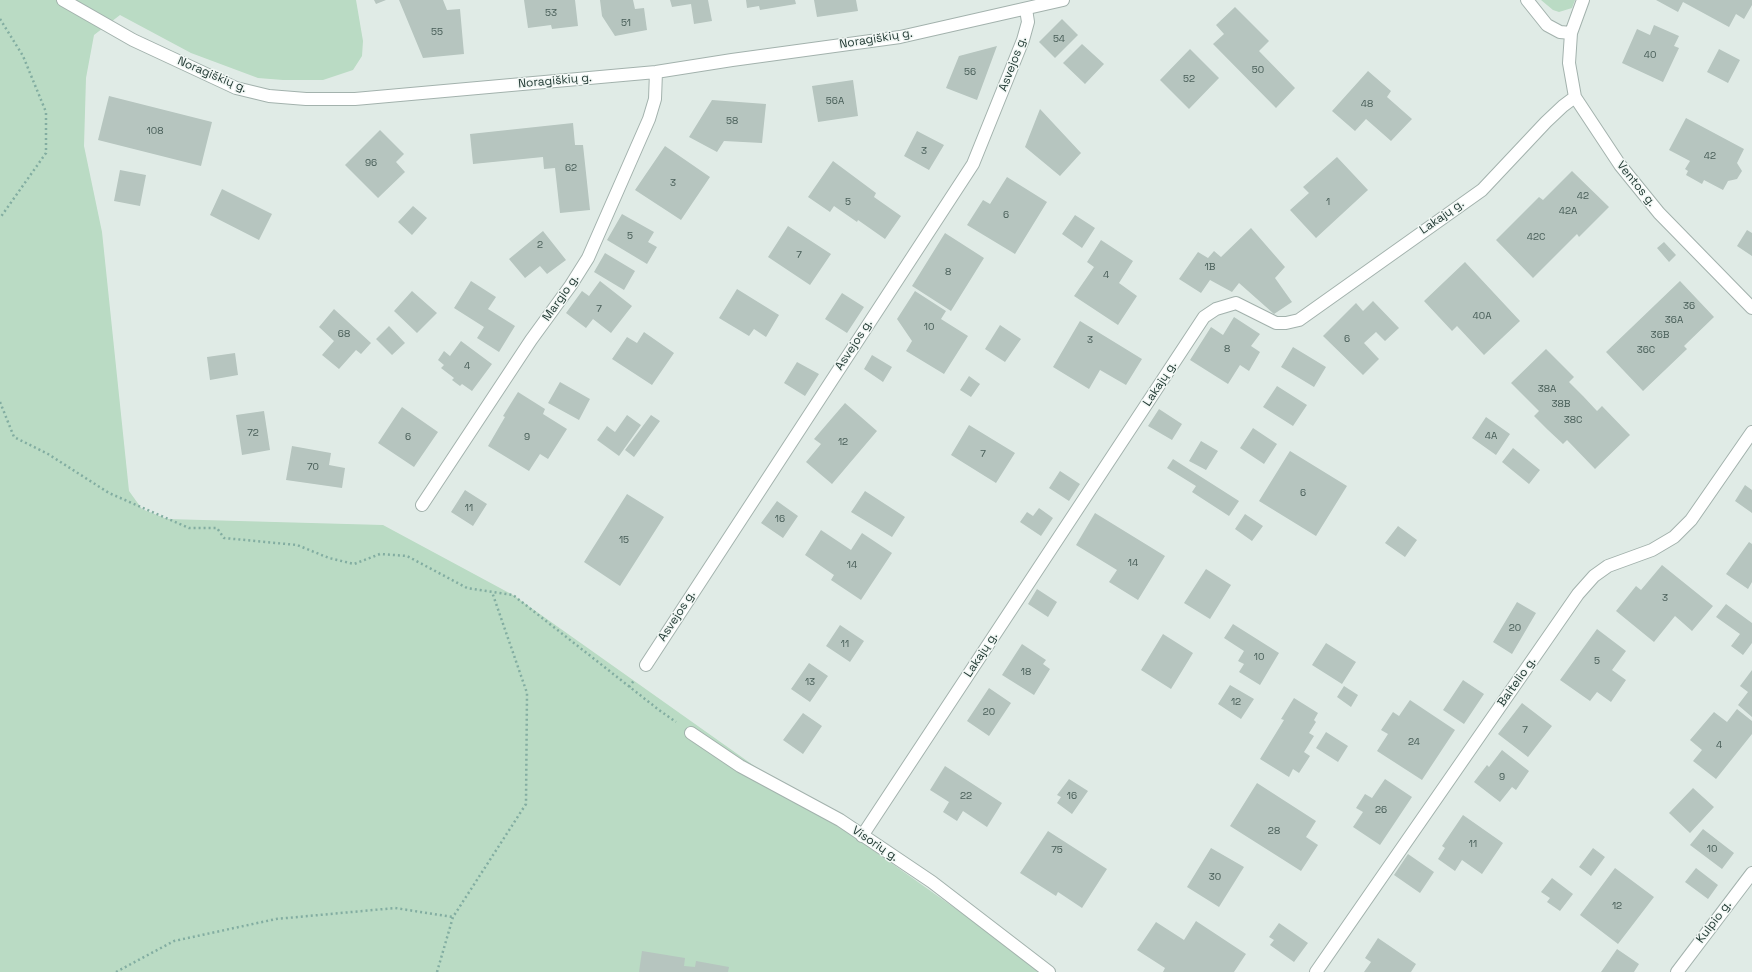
<!DOCTYPE html>
<html>
<head>
<meta charset="utf-8">
<style>
	body { margin:0 }
	canvas { display:block; background:#e0ebe6 }
</style>
</head>
<body>
<canvas width="1752" height="972"></canvas>
<script>
const c = document.querySelector('canvas').getContext('2d');
c.lineJoin = 'round';
function fillPath(path, color) { c.fillStyle = color; c.fill(path, 'evenodd'); }
const poly = rows => new Path2D(rows.map(r => 'M' + r).join(''));
function stroke(path, color, width, dash) { c.strokeStyle = color; c.lineWidth = width; c.lineCap = dash ? 'butt' : 'round'; c.setLineDash(dash || []); c.stroke(path); }
function drawText(font, color, halo, rows, align = 'center') {
  c.font = font + ' "Space Grotesk",sans-serif'; c.lineWidth = 3; c.setLineDash([]); c.textBaseline = 'middle'; c.strokeStyle = halo; c.fillStyle = color; for (const [text, x, y, turn = 0] of rows) {
    c.save(); c.translate(x, y); c.rotate((+turn || 0) * Math.PI / 180); c.textAlign = isNaN(turn) ? turn : align; if (halo) c.strokeText(text, 0, 0); c.fillText(text, 0, 0); c.restore();
  }
}
const green = poly([
	[0,0,356,0,363,41,362,56,353,70,323,80,283,80,258,78,191,53,120,15,94,35,86,78,84,146,102,232,129,491,142,509,167,519,383,525,513,595,1045,972,0,972],
	[1541,0,1575,0,1572,8,1559,12,1553,10]
]);
const building = poly([
	[374,0,386,0,376,4],
	[399,0,443,0,447,10,460,9,464,54,423,58],
	[524,0,575,0,578,26,552,29,551,25,528,28],
	[600,0,633,0,635,9,644,8,647,30,615,36,602,16],
	[670,0,708,0,712,21,694,24,691,4,672,7],
	[746,0,795,0,796,4,760,10,759,6,747,8],
	[814,0,856,0,858,11,817,17],
	[1656,0,1752,0,1752,5,1744,19,1736,14,1729,27,1683,2,1678,12],
	[1235,7,1269,41,1259,51,1295,88,1276,108,1213,44,1224,34,1216,25],
	[1062,19,1078,35,1055,58,1039,42],
	[1654,25,1679,36,1674,46,1679,48,1663,82,1622,63,1637,29,1650,35],
	[1082,44,1104,64,1085,84,1063,63],
	[997,46,977,100,946,88,959,56],
	[1190,49,1219,78,1189,109,1160,80],
	[1719,49,1740,60,1728,83,1707,72],
	[1368,71,1391,91,1387,97,1412,119,1391,141,1366,119,1355,131,1332,111],
	[853,80,858,116,818,122,812,86],
	[109,96,212,122,201,166,98,140],
	[712,100,766,104,762,143,724,141,717,152,689,137],
	[1040,109,1081,153,1060,176,1025,147],
	[1686,118,1744,149,1737,163,1742,171,1737,179,1728,181,1723,190,1704,180,1702,184,1686,175,1688,171,1685,169,1690,161,1669,150],
	[573,123,575,145,583,145,590,210,560,213,555,168,544,169,543,157,473,164,470,134],
	[380,130,404,154,396,162,405,172,378,198,345,165],
	[917,131,944,145,929,170,904,156],
	[665,146,710,177,681,220,635,190],
	[1337,157,1368,190,1316,238,1290,210,1309,193,1303,187],
	[833,161,876,193,874,197,901,216,885,239,858,220,857,222,834,206,830,212,808,197],
	[120,170,146,175,140,206,114,201],
	[1572,171,1609,207,1579,237,1577,234,1533,278,1496,240,1539,197,1543,200],
	[1007,177,1047,202,1015,254,967,225,983,200,990,204],
	[222,189,272,214,259,240,210,215],
	[413,206,427,218,412,235,398,222],
	[622,214,654,232,648,242,657,247,647,264,607,240],
	[1075,215,1095,228,1082,248,1062,234],
	[788,226,831,254,810,285,768,257],
	[1251,228,1285,267,1275,278,1292,302,1274,314,1239,283,1232,292,1210,280,1201,293,1179,279,1198,252,1208,258,1214,251,1221,257],
	[1747,230,1752,233,1752,256,1737,246],
	[543,231,566,260,547,274,540,266,525,278,509,259],
	[945,233,984,258,951,311,912,286],
	[1101,240,1133,261,1119,283,1137,296,1118,325,1074,296,1094,267,1087,262],
	[1664,242,1676,255,1669,262,1657,248],
	[605,253,635,271,624,290,594,272],
	[1465,262,1520,321,1484,355,1457,326,1452,331,1424,301],
	[471,281,496,297,488,309,515,326,499,352,477,338,484,327,454,308],
	[600,281,632,306,611,333,593,319,586,328,566,313,582,291,589,296],
	[1680,281,1714,317,1684,346,1687,349,1643,391,1606,352],
	[737,289,779,315,766,337,754,329,749,336,719,318],
	[412,291,437,313,417,333,394,311],
	[915,291,946,311,941,319,968,336,944,374,906,351,912,341,897,319],
	[842,293,864,307,847,333,825,319],
	[1373,301,1399,328,1385,341,1376,332,1364,343,1379,359,1363,375,1323,336,1356,303,1363,311],
	[334,309,371,343,361,354,356,350,339,369,322,355,334,341,319,327],
	[1234,317,1260,334,1251,346,1260,352,1249,371,1240,365,1228,384,1190,360,1211,327,1223,335],
	[1080,321,1142,359,1126,385,1100,370,1089,389,1053,367],
	[1000,325,1021,339,1005,362,985,349],
	[389,326,405,343,392,355,376,339],
	[644,332,674,353,652,385,612,359,627,337,637,343],
	[461,341,492,364,472,391,462,384,460,386,452,380,454,378,441,368,444,365,438,360,444,351,450,356],
	[1293,347,1326,367,1314,387,1281,367],
	[1546,349,1574,377,1569,382,1583,396,1597,411,1602,406,1630,435,1595,469,1567,440,1563,444,1548,430,1534,416,1539,411,1511,383],
	[235,353,238,375,210,380,207,357],
	[872,355,892,367,883,382,864,369],
	[797,362,819,374,805,396,784,383],
	[969,376,980,384,971,397,960,390],
	[560,382,590,399,579,420,548,403],
	[1277,386,1307,405,1293,426,1263,407],
	[518,392,545,409,543,414,567,429,548,459,540,454,529,471,488,446,505,417,503,416],
	[845,403,877,431,832,484,806,462,821,444,814,439],
	[402,407,438,432,414,467,378,443],
	[1159,409,1182,424,1172,440,1148,426],
	[264,411,270,450,242,455,236,415],
	[627,415,641,425,619,456,597,440,607,426,615,432],
	[651,415,660,421,634,457,625,450],
	[1486,417,1510,434,1496,455,1472,438],
	[969,425,1015,453,996,483,951,455],
	[1253,428,1277,444,1264,464,1240,448],
	[1201,441,1218,451,1206,470,1189,461],
	[292,446,331,453,329,465,345,468,342,488,286,480],
	[1513,448,1540,470,1529,484,1502,462],
	[1290,451,1347,486,1316,536,1259,501],
	[1173,459,1239,501,1229,516,1192,492,1196,486,1167,468],
	[1060,471,1080,484,1069,501,1049,488],
	[1745,485,1752,490,1752,513,1735,501],
	[465,490,487,504,473,526,451,512],
	[865,491,905,517,892,537,851,512],
	[627,494,664,517,620,586,584,562],
	[777,501,798,516,783,538,761,523],
	[1039,508,1053,518,1041,536,1020,522,1027,512,1033,516],
	[1095,513,1165,556,1138,600,1109,582,1117,570,1076,545],
	[1245,514,1263,526,1252,541,1235,529],
	[1398,526,1417,540,1405,557,1385,543],
	[821,530,851,550,862,533,892,553,861,600,831,580,834,575,805,555],
	[1749,542,1752,544,1752,582,1748,589,1726,574],
	[1662,565,1713,606,1692,631,1675,616,1654,642,1616,611,1636,586,1641,590],
	[1206,569,1231,585,1210,619,1184,603],
	[1037,589,1057,602,1048,617,1028,604],
	[1517,602,1536,613,1512,654,1493,642],
	[1726,604,1752,623,1752,643,1743,655,1731,646,1740,634,1716,617],
	[1233,624,1279,653,1260,685,1239,672,1244,664,1238,661,1244,651,1224,638],
	[840,625,864,641,850,662,826,646],
	[1597,629,1626,651,1612,670,1626,680,1611,702,1597,692,1590,701,1560,680],
	[1163,634,1193,653,1171,689,1141,670],
	[1326,643,1356,662,1342,684,1312,665],
	[1022,644,1046,660,1043,664,1050,669,1034,695,1002,675],
	[809,663,828,676,810,702,791,689],
	[1752,670,1752,717,1738,705,1748,692,1740,686],
	[1463,680,1484,694,1464,724,1443,710],
	[1230,685,1254,699,1241,719,1218,704],
	[1344,686,1358,695,1351,707,1337,697],
	[989,688,1011,703,989,736,967,721],
	[1294,698,1318,713,1314,720,1316,722,1309,733,1314,736,1304,752,1310,756,1299,773,1293,769,1289,777,1260,759,1284,720,1281,719],
	[1410,700,1455,730,1422,780,1377,751,1388,734,1381,730,1393,712,1399,716],
	[1522,703,1552,726,1528,757,1498,734],
	[1737,709,1752,721,1752,734,1716,779,1693,761,1702,750,1690,740,1714,712,1727,722],
	[803,713,822,726,803,754,783,740],
	[1326,732,1348,746,1338,762,1316,748],
	[1502,750,1529,771,1516,790,1512,787,1500,802,1474,782,1487,765,1489,767],
	[945,766,1002,803,987,827,963,811,957,821,943,812,949,802,930,790],
	[1069,779,1088,791,1072,814,1057,803,1061,797,1057,795],
	[1385,779,1412,797,1380,845,1353,827,1363,812,1356,808,1365,794,1372,798],
	[1257,783,1316,821,1306,837,1318,845,1301,871,1230,826],
	[1693,788,1714,807,1690,833,1669,813],
	[1463,815,1503,843,1482,874,1462,860,1455,871,1438,859,1445,848,1442,846],
	[1703,829,1734,853,1722,869,1690,845],
	[1048,831,1107,869,1082,908,1058,892,1056,896,1020,873],
	[1211,848,1244,867,1219,907,1187,887],
	[1593,848,1605,857,1591,876,1579,867],
	[1408,854,1434,872,1420,893,1394,875],
	[1615,868,1654,897,1618,944,1580,915],
	[1696,868,1718,885,1708,899,1685,882],
	[1552,878,1573,894,1560,911,1547,902,1550,898,1541,892],
	[1196,921,1246,954,1234,972,1163,972,1165,968,1137,950,1156,922,1184,940],
	[1279,923,1308,943,1294,962,1270,945,1274,940,1269,937],
	[1378,938,1416,964,1411,972,1364,972,1371,962,1365,958],
	[1617,949,1639,964,1634,972,1601,972],
	[642,951,685,958,684,966,695,967,696,961,729,967,728,972,639,972]
]);
const path = poly([
	[0,19,23,56,46,112,46,153,0,218],
	[0,402,14,437,48,454,109,493,189,528,217,528,224,538,297,545,329,558,354,564,380,554,407,556,467,588,513,595,659,710,676,722],
	[629,687,635,679],
	[116,972,174,941,276,919,395,908,453,917],
	[437,972,453,917,526,804,527,693,492,592]
]);
const street = poly([
	[63,0,133,40,236,88,269,96,306,99,355,99,656,72,732,60,900,37,1063,0],
	[1527,0,1547,25,1560,32,1571,33],
	[1583,0,1571,33,1569,63,1575,97,1620,165,1659,213,1752,308],
	[422,505,531,340,571,285,588,258,649,119,655,99,656,72],
	[646,665,973,164,1023,40,1028,22,1026,9],
	[691,733,740,766,840,820,932,882,1049,972],
	[862,836,1204,317,1216,309,1236,303,1276,323,1286,323,1299,320,1482,190,1546,122,1563,106,1575,97],
	[1316,972,1578,594,1594,576,1608,566,1652,550,1674,537,1691,520,1752,432],
	[1677,972,1752,873]
]);
const numberNames = [
	["53",551,13],
	["51",626,23],
	["55",437,32],
	["54",1059,39],
	["40",1650,55],
	["50",1258,70],
	["56",970,72],
	["52",1189,79],
	["56A",835,101],
	["48",1367,104],
	["58",732,121],
	["108",155,131],
	["3",924,151],
	["42",1710,156],
	["96",371,163],
	["62",571,168],
	["3",673,183],
	["42",1583,196],
	["5",848,202],
	["1",1328,202],
	["42A",1568,211],
	["6",1006,215],
	["5",630,236],
	["42C",1536,237],
	["2",540,245],
	["7",799,255],
	["1B",1210,267],
	["8",948,272],
	["4",1106,275],
	["36",1689,306],
	["7",599,309],
	["40A",1482,316],
	["36A",1674,320],
	["10",929,327],
	["68",344,334],
	["36B",1660,335],
	["6",1347,339],
	["3",1090,340],
	["8",1227,349],
	["36C",1646,350],
	["4",467,366],
	["38A",1547,389],
	["38B",1561,404],
	["38C",1573,420],
	["72",253,433],
	["4A",1491,436],
	["6",408,437],
	["9",527,437],
	["12",843,442],
	["7",983,454],
	["70",313,467],
	["6",1303,493],
	["11",469,508],
	["16",780,519],
	["15",624,540],
	["14",1133,563],
	["14",852,565],
	["3",1665,598],
	["20",1515,628],
	["11",845,644],
	["10",1259,657],
	["5",1597,661],
	["18",1026,672],
	["13",810,682],
	["12",1236,702],
	["20",989,712],
	["7",1525,730],
	["24",1414,742],
	["4",1719,745],
	["9",1502,777],
	["22",966,796],
	["16",1072,796],
	["26",1381,810],
	["28",1274,831],
	["11",1473,844],
	["10",1712,849],
	["75",1057,850],
	["30",1215,877],
	["12",1617,906]
];
const streetNames = [
	["Noragiškių g.",876,39,-9],
	["Asvejos g.",1013,64,-69],
	["Noragiškių g.",212,75,23],
	["Noragiškių g.",555,81,-5],
	["Ventos g.",1636,184,51],
	["Lakajų g.",1442,217,-35],
	["Margio g.",561,298,-55],
	["Asvejos g.",854,345,-57],
	["Lakajų g.",1160,384,-57],
	["Asvejos g.",677,616,-57],
	["Lakajų g.",981,655,-57],
	["Baltelio g.",1517,682,-55],
	["Visorių g.",875,844,34],
	["Kulpio g.",1714,922,-53]
];
fillPath(green, '#badbc4');
fillPath(building, '#b6c5bf');
stroke(street, '#a3b2ad', 14);
stroke(path, '#82ada1', 2.5, [2, 3]);
stroke(street, '#fff', 12);
drawText('10px', '#475d57', null, numberNames);
drawText('12px', '#223a34', '#f1f7f4', streetNames);
</script>
</body>
</html>
